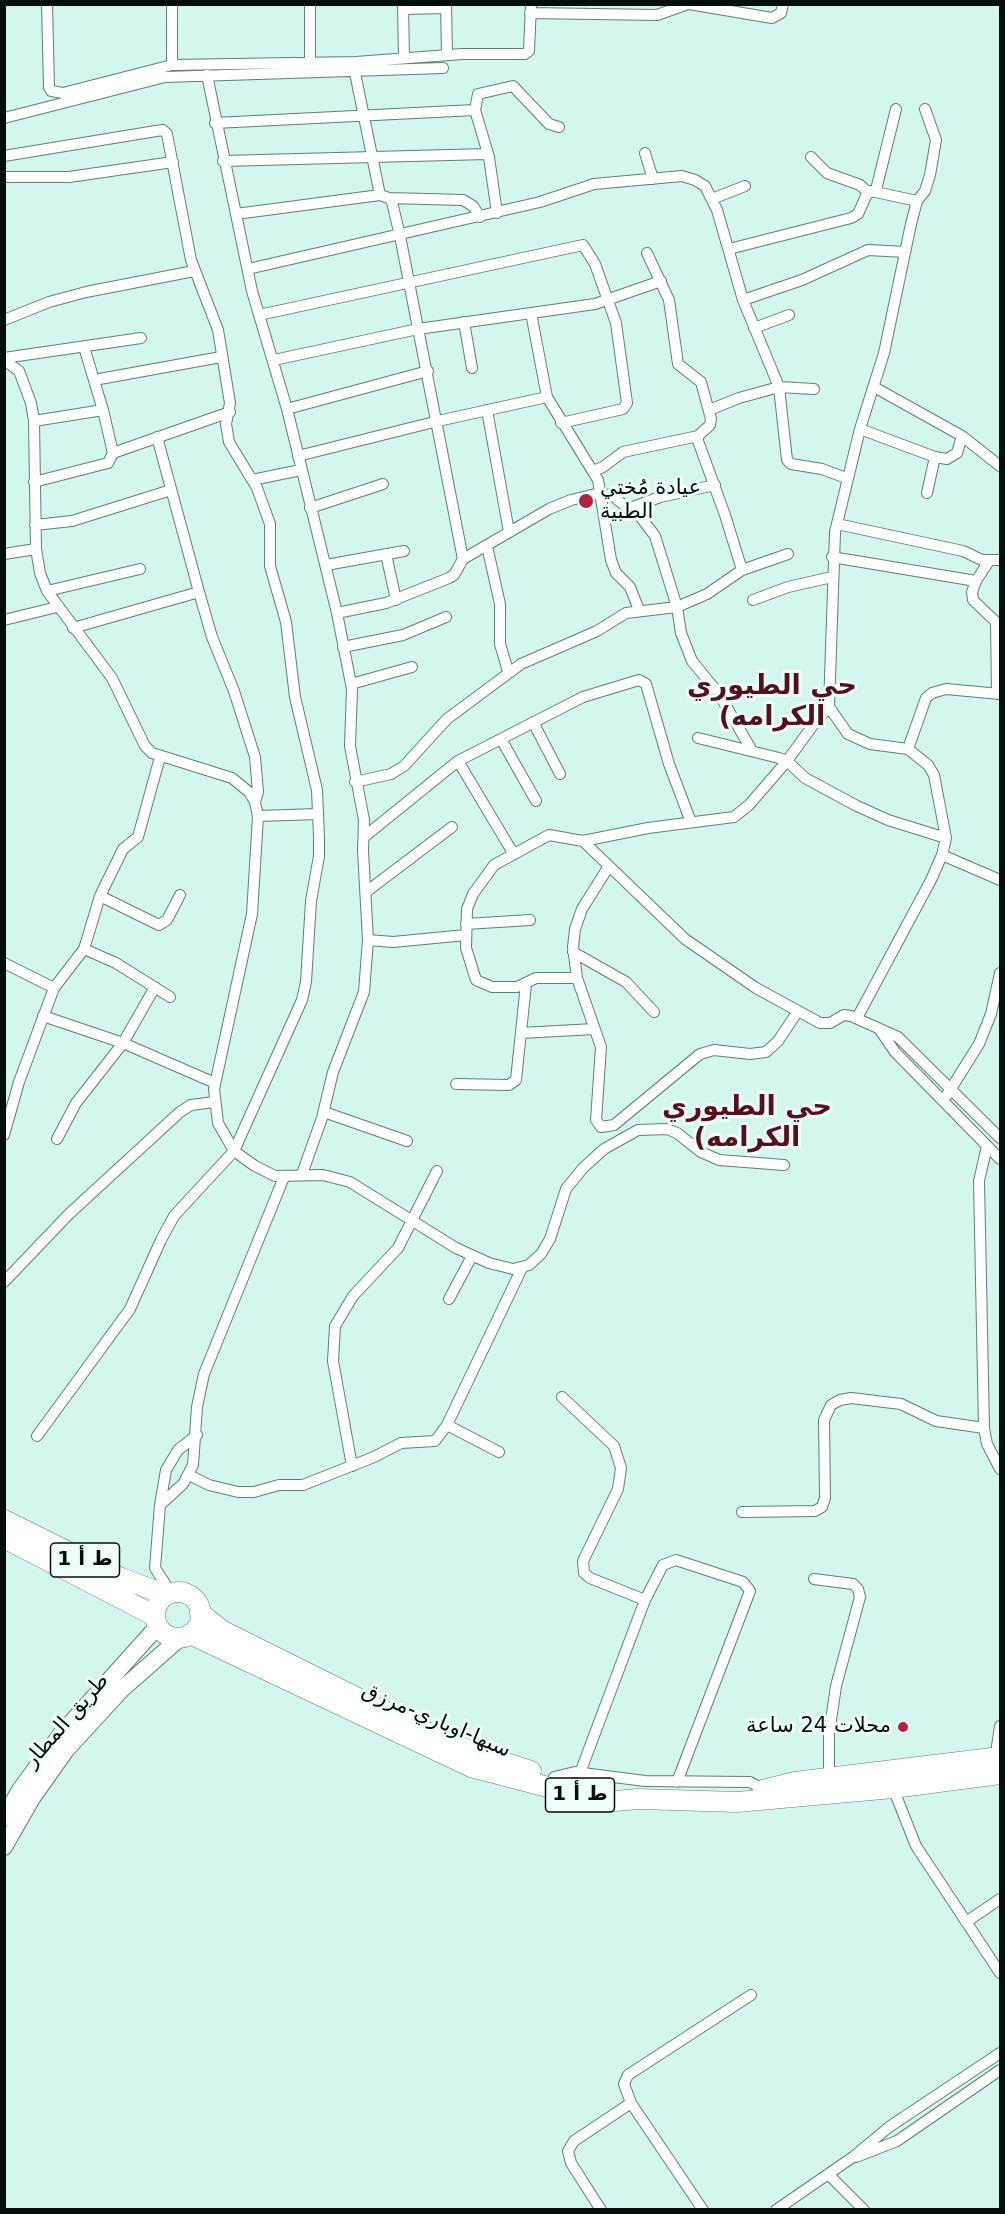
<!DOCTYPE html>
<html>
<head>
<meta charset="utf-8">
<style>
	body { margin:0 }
	#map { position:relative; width:1005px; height:2214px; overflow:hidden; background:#d3f6ef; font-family:"DejaVu Sans",sans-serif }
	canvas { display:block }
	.frame { position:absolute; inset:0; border:6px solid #040f0d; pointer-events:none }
</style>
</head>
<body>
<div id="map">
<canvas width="1005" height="2214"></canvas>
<div class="frame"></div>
</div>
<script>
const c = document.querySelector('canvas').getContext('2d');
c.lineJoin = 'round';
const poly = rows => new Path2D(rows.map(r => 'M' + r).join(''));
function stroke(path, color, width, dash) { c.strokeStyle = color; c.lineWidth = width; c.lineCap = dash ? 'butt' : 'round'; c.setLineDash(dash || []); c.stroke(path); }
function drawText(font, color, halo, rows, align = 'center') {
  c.font = font + ' "DejaVu Sans",Vazirmatn,sans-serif'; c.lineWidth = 6; c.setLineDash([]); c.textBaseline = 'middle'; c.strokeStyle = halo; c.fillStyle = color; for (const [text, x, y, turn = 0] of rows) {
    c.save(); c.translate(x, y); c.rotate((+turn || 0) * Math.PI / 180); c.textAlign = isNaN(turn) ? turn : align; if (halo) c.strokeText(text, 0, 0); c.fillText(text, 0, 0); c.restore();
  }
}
const street = poly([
	[47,4,49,87,51,91,63,93,172,65,356,62,462,54,525,54,529,51,531,4],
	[172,4,172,65],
	[310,4,310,63],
	[403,4,404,58],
	[446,4,447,55],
	[689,4,772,18,781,13,783,4],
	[404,9,446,8],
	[530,13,657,15,688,4],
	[355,73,380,195,389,198,392,202,400,236,463,559],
	[207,75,252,291,287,409,337,613,352,689,350,746,364,820,363,851,368,940,364,992,333,1072,322,1118,302,1174],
	[4,118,165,77,443,68],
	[215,123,475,110],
	[645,153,653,179],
	[4,156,156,131,163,130,167,134,191,260,218,330,230,403,226,424,229,442,257,488,270,524,270,566,286,622,295,697,317,790,319,837,319,856,311,901,306,982,302,1000,234,1151,174,1216,161,1240,130,1309,37,1436],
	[811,157,827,173,860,185,869,193],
	[223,161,487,154],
	[4,177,69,177,173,162],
	[876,190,896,109],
	[389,198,463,200,473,206,480,217],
	[712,199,745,186],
	[497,213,489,157,475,110,478,94,513,86,549,124,559,127],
	[236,214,380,195],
	[729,249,851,218,858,214,866,196,871,191,917,201],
	[647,253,669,300,678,364,701,382,711,419,710,425,698,436,698,441,725,515,742,570],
	[248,269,540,202,594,184,682,176,695,180,705,186,717,210,743,300,779,387,787,460,791,464,822,469,846,478],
	[743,300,802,280,868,250,905,252],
	[531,313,547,397,598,480,611,560,616,573,630,587,639,610],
	[259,315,583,245,595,264,616,323,627,403,623,409,561,423],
	[4,320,49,302,86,292,194,271],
	[464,322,472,368],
	[754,328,789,315],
	[84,347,103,410],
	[4,358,141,338],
	[4,360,19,371,31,403,34,421,36,549,40,573,47,591,112,678,145,746,152,753,232,778,249,792,255,802,258,816,252,914,214,1089,218,1123,234,1151,255,1166,275,1176,323,1175,350,1182,456,1248,489,1263,513,1269,529,1265,541,1254,550,1239,566,1189,583,1168,604,1149,638,1130,667,1129,677,1133,701,1152,719,1160,784,1165],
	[274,360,418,329,595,304,661,281],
	[94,380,221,357],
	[874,387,962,436,1000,466],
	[287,409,428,371],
	[487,410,509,532],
	[709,410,739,398,779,387,814,389],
	[34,421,103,410,113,453,230,412],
	[860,429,935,457,947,459,957,453,962,436],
	[298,456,438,421,547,397],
	[593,471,603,467,623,452,698,436],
	[252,480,301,470],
	[34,482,108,463,113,453],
	[927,493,935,457],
	[633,507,655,536,677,607,681,633,692,661,719,694,751,749],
	[310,508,383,484],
	[837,524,963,551,982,560,1000,560],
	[35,525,72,521,171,490],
	[487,546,500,604,500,644,508,671],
	[4,554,36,549],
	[386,554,396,600],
	[832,557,976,581,989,561],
	[326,565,404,551],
	[976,581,972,592,973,600,996,622,997,694],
	[47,591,140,569],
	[199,592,212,637,234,691,255,757,258,792,255,802],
	[753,600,788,587,832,577],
	[337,613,386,603,449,578,454,575,463,559,549,509,571,500,600,493,613,496,625,506,633,507,660,497,715,485],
	[4,620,57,607],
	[73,628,199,592,157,437],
	[343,647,403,635,446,617],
	[351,684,412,667],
	[533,722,560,774],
	[698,738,779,758,787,761,805,778,857,806,888,820,946,838],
	[501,739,536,801],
	[908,749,926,698,932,693,946,689,1000,694],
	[458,761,513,853],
	[355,782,391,774,404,766,447,719,521,664,597,631,626,613,677,607,707,594,742,570,788,554],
	[258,816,318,814],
	[364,837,458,761,583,697,639,680,646,684,669,764,691,822],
	[583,841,685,939,756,988,820,1023,830,1023,844,1015,851,1016,898,1037,1000,1138],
	[942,855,1000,880],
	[609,866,582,909,575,929,573,947,577,978,601,1047,596,1120,601,1127,614,1125,700,1054,714,1050,750,1054,766,1052,778,1041,798,1011],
	[366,892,452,827],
	[100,896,159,925,167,920,180,895],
	[466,924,530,920],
	[368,940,393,942,466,935],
	[84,949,116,963,170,997],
	[573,952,626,982,654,1012],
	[4,963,54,988],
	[577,978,536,978,517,987,492,987,476,980,466,948,467,909,473,894,494,865,549,835,583,841,648,828,734,817,749,805,787,761,816,721,829,707],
	[43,1016,123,1043,215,1083],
	[857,1018,931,880,942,855,946,838,934,775,928,765,908,749,870,744,848,734,829,707,835,532,860,429,884,353,911,224,917,201,925,191,930,175,936,140,925,109],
	[880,1030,895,1052,1000,1159],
	[521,1033,594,1029],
	[456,1084,509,1085,516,1080,526,984],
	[947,1095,979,1044,991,1014,1000,973],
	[324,1112,407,1141],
	[4,1135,19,1082,54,988,84,949,100,896,123,849,138,837,160,757],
	[57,1139,76,1103,123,1043,155,987],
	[987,1146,979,1181,984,1428,987,1444,1000,1469],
	[4,1282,69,1214,180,1112,191,1105,214,1102],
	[449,1299,472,1256],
	[562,1397,614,1446,621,1468,618,1489,583,1561,584,1573,590,1578,645,1600],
	[447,1425,499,1452],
	[352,1466,333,1361,335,1326,353,1296,398,1248,437,1171],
	[189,1475,209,1485,238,1492,254,1492,279,1485,303,1485,374,1457,401,1443,435,1441,447,1425,522,1268],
	[160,1505,166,1470,178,1450,197,1435],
	[742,1512,815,1511,822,1507,825,1498,824,1420,831,1405,840,1400,851,1398,901,1404,936,1421,984,1428],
	[814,1579,853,1584,858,1589,860,1597,836,1686,829,1734,829,1779],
	[171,1593,155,1568,160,1505,183,1484,193,1465,197,1407,204,1374,284,1177],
	[995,1760,1000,1726],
	[580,1773,645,1600,663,1565,676,1560,743,1582,750,1591,677,1782],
	[554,1777,575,1772,645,1781,750,1782,764,1790],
	[893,1788,916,1846,1000,1973],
	[966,1922,1000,1899],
	[856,2157,897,2141,1000,2070],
	[828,2174,864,2210],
	[601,2210,571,2163,568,2151,574,2141,631,2103],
	[703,2210,631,2103,624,2084,628,2075,751,1995],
	[776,2210,853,2157,889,2127,1000,2053]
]);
const primary = poly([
	[4,1818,20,1790,61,1734,158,1626],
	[4,1847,32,1798,66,1750,121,1690,180,1638]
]);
const highway = poly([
	[4,1520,121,1578,167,1595],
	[4,1538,155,1616],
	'155 1615a23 23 0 1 1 46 0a23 23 0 1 1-46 0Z',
	[200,1613,223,1631,424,1731,475,1753,531,1771],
	[190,1634,471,1767,590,1798,615,1801,638,1799,737,1802,893,1788,1000,1774],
	[763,1790,795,1782,1000,1757]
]);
const markers = [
	[586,501,8,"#b42242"],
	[903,1727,6,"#b42242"]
];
const shields = [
	[85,1560,69],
	[580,1795,69]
];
const shieldNames = [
	["ط أ 1",85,1560],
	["ط أ 1",580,1795]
];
const poiNames = [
	["عيادة مُختي",600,489],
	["الطبية",600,513],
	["محلات 24 ساعة",891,1727,"right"]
];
const streetNames = [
	["طريق المطار",67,1721,-49],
	["سبها-اوباري-مرزق",436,1721,23]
];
const districtNames = [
	["حي الطيوري",772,687],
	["(الكرامه",772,718],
	["حي الطيوري",747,1108],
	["(الكرامه",747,1139]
];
stroke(street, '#5f7e78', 12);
stroke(primary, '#5f7e78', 18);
stroke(highway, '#5f7e78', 21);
stroke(street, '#fff', 10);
stroke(primary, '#fff', 16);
stroke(highway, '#fff', 20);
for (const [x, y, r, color] of markers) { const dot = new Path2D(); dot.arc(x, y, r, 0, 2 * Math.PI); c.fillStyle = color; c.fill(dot); stroke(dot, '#f0fefb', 2); }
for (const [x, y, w] of shields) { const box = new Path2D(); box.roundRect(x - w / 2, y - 17, w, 34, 4.5); c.fillStyle = '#f0fefb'; c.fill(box); stroke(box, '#040f0d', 1.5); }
drawText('bold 20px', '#040f0d', null, shieldNames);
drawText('21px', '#040f0d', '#f0fefb', poiNames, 'left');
drawText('21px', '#040f0d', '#f0fefb', streetNames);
drawText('bold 27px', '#55101d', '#f0fefb', districtNames);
</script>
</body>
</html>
